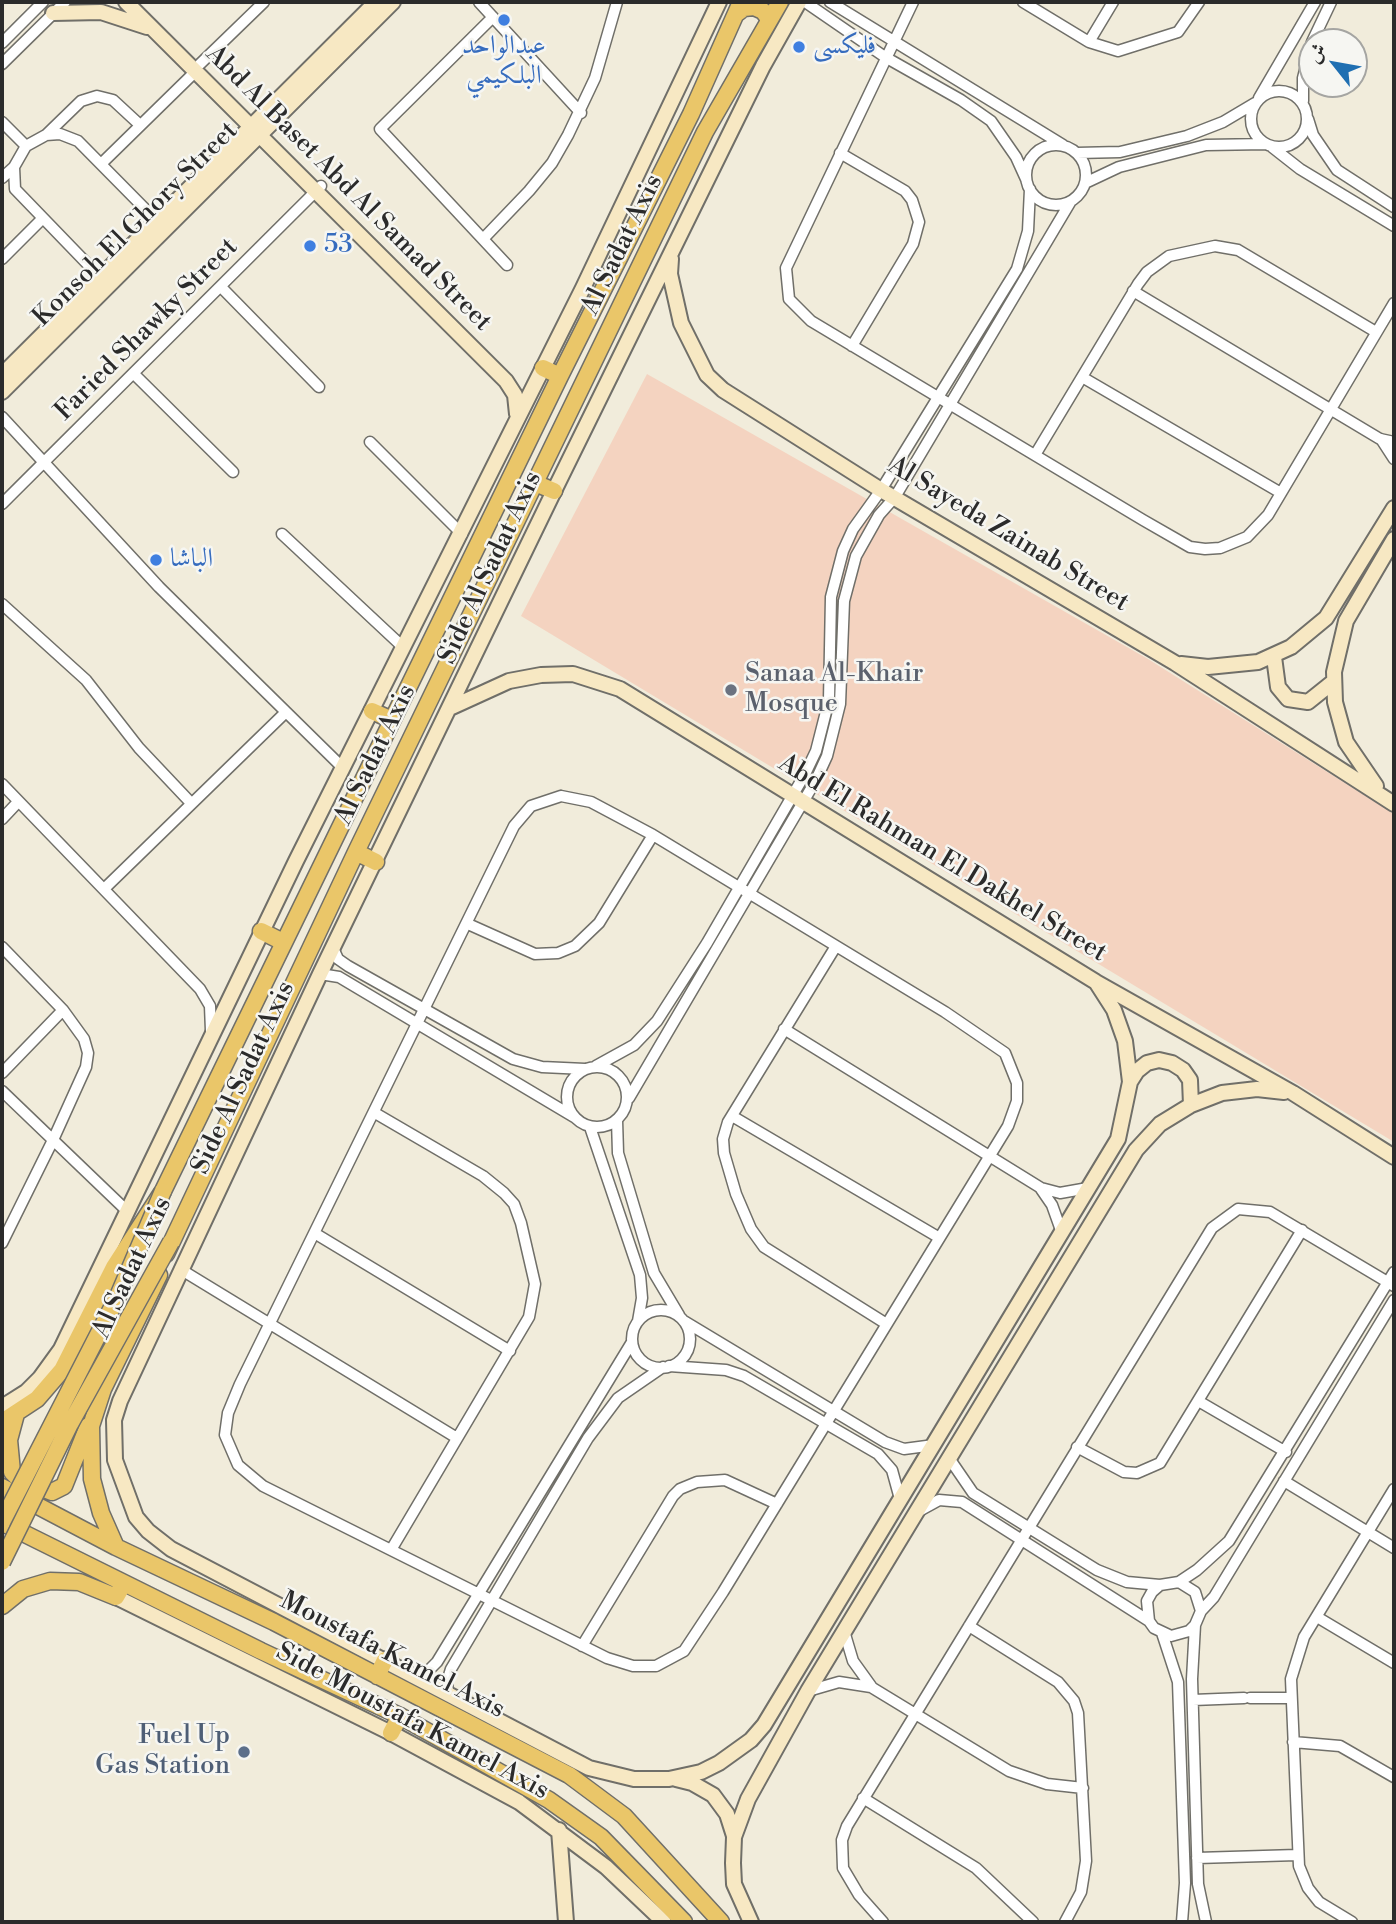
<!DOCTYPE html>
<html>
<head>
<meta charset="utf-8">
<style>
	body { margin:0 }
	#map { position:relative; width:1396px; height:1924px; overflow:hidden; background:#f1ecdb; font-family:"Libre Bodoni",Amiri,serif }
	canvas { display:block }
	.frame { position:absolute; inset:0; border:4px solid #2b2b2b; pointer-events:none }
	.north { position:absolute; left:1298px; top:28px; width:70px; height:70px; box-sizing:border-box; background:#f6f6f2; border:2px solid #a5a5a2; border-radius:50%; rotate:301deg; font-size:19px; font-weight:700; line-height:28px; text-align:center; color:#2b2b2b }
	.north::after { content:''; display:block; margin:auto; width:24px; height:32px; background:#1f6fb2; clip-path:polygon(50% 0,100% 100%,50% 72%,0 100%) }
</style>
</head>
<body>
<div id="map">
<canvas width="1396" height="1924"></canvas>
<div class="frame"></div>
<div class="north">ش</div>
</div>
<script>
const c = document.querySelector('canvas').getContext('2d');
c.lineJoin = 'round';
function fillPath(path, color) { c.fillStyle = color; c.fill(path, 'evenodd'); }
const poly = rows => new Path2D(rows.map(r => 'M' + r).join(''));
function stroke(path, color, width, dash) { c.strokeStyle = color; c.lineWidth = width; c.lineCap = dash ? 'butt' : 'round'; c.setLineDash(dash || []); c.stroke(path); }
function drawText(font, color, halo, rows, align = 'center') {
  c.font = font + ' "Libre Bodoni",Amiri,serif'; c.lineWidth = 5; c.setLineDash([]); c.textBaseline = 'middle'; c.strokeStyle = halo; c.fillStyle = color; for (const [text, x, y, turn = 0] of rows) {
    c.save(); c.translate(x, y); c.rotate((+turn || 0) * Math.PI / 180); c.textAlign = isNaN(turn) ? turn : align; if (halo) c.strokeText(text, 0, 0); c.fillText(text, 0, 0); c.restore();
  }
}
const built = poly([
	[647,374,1148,659,1394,814,1394,1142,521,616]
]);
const street = poly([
	[479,2,581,113],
	[805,2,885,57,961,100,991,121,1016,157,1026,179],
	[830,2,1063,145],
	[913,2,786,268,789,299,811,321,1143,520,1190,547,1205,549,1220,548,1247,537,1268,515,1394,303],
	[1023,2,1089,42,1118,51,1178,32,1199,2],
	[493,17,380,129,507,265],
	[1089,42,1113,2],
	[1312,42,1331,2],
	[2,43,43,2],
	[2,64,65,2],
	[200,64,264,2],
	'1251 119a28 28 0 1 1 56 0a28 28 0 1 1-56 0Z',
	[1259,98,1315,2],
	[1303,101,1303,78,1312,42],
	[1308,119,1313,135,1337,170,1394,207],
	[2,122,26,146],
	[46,135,81,101,97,96,113,100,140,125],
	'1026 175a30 30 0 1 1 60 0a30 30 0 1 1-60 0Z',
	[1272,147,1300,169,1394,226],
	[840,153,905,191,912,200,919,222,913,244,852,346],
	[1077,153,1120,152,1187,136,1223,122,1255,103],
	[101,164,195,72],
	[2,178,14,167],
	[1085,183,1119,167,1206,145,1266,144],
	[483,239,529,191,552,163,568,135,595,78,617,2],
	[2,259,43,218],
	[100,277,15,189,14,167,26,146,46,135,60,134,78,141,157,221],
	[221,287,319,387],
	[1133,291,1380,439,1394,442],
	[134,374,233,472],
	[1082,377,1281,493],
	[2,417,159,587,343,768],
	[1381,439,1394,459],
	[370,442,462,534],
	[1035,455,1138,284,1147,272,1169,256,1215,246,1238,250,1376,332],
	[2,504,321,186],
	[282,534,404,648],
	[2,604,86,680,139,748,191,803],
	[2,784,200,989,210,1006,211,1031],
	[561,796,591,802,653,835,945,1012,1005,1053,1017,1083,1017,1101,1008,1126,723,1592,684,1651,656,1666,633,1666,607,1658,263,1486,238,1465,225,1435,228,1413,240,1384,514,826,531,806,561,796],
	[2,819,18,802],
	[105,888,286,712],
	[468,924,535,954,558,953,575,946,599,923,653,835],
	[836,946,728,1122,723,1139,724,1153,736,1194,751,1229,764,1247,885,1323],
	[2,947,63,1010,84,1039,88,1053,86,1067,53,1140,2,1243],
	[333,948,338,959,348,966,513,1059,542,1067,585,1069],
	[320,974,339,977,574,1117],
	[784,1029,1041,1188,1060,1193,1088,1188],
	[596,1066,634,1045,657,1021,707,943,805,774,816,751,829,700,831,597,843,551,853,529,881,490,1017,269,1028,231,1030,189],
	'567 1097a30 30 0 1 1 60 0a30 30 0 1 1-60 0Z',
	[2,1073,63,1010],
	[2,1091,126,1210],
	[629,1098,816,780,827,756,840,704,844,601,856,556,879,515,895,497,1071,201],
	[375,1113,483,1176,504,1193,514,1204,521,1223,535,1284,529,1317,391,1550],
	[732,1116,938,1237],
	[617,1120,618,1153,654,1273,679,1315],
	[590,1127,640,1275,642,1298,638,1321],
	[1041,1189,1052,1205,1062,1233],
	[316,1234,510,1351],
	[180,1269,457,1438],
	'632 1339a29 29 0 1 1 58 0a29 29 0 1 1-58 0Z',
	[684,1321,885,1442,904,1449,934,1445],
	[669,1366,726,1370,744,1376,878,1454,892,1470,900,1499],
	[1200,1402,1286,1452],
	[1077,1447,1124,1472,1137,1473,1160,1463,1302,1230],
	[949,1458,973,1493,1097,1570,1127,1582,1160,1585],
	[1284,1481,1394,1548],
	[919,1511,939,1500,962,1502,1149,1621],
	[1179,1582,1195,1592,1201,1611,1195,1625,1189,1631,1171,1636,1154,1628,1149,1621,1147,1601,1152,1592,1160,1585,1179,1582,1197,1570,1229,1541,1394,1272],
	[1201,1611,1214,1597,1394,1300],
	[1317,1617,1394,1663],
	[1195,1625,1192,1679,1198,1884,1206,1922],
	[969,1626,1058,1682,1074,1701,1078,1713,1086,1861,1081,1892,1065,1922],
	[844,1631,853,1661,871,1686],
	[1162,1633,1178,1682,1185,1883,1182,1922],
	[582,1646,673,1496,680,1489,697,1482,725,1480,777,1504],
	[414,1676,427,1672,437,1662,632,1342],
	[808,1691,839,1682,871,1687,1009,1771,1047,1784,1083,1788],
	[448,1693,447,1682,451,1669,588,1438,618,1398,663,1367],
	[1250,1698,1291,1698],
	[1193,1700,1244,1698],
	[1293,1742,1340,1746,1394,1777],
	[863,1798,976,1868,1033,1922],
	[1197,1858,1297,1855],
	[883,1922,859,1895,843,1868,842,1840,847,1826,1212,1228,1238,1209,1270,1212,1394,1286],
	[1352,1922,1319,1902,1308,1888,1299,1866,1291,1679,1304,1637,1394,1489]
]);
const secondary = poly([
	[126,2,506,381,515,395,517,414],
	[799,2,763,66,554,491,320,974,120,1401,114,1420,115,1460,136,1517,148,1531,171,1549,589,1768,634,1779,669,1779,701,1772,719,1763,751,1740,764,1725,1118,1139,1130,1082,1125,1041,1114,1010,1096,982],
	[53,13,101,12,147,27],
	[671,259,670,274,681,323,707,375,723,390,881,490,1175,663,1394,804],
	[2,375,376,2],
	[2,392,393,2],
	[1274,657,1278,687,1288,699,1308,702,1333,682],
	[1181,664,1208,667,1258,662,1291,647,1326,618,1394,508],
	[452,707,509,681,541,675,573,674,620,689,1096,982,1293,1093,1394,1157],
	[1376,786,1346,742,1335,702,1334,672,1346,621,1394,539],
	[1130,1082,1137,1071,1147,1063,1159,1060,1172,1063,1183,1070,1190,1080,1191,1105],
	[2,1407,26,1392,40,1378,61,1349,296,861,583,288,719,2],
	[116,1597,391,1733,519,1802,606,1867,664,1922],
	[676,1779,692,1783,713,1795,727,1814,734,1836],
	[559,1830,566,1922],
	[751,1922,734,1884,733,1863,734,1837,748,1799,808,1691,1136,1150,1160,1124,1191,1105,1222,1093,1257,1089,1284,1092]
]);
const primary = poly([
	[736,14,744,8,754,7,763,11,769,19],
	[543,368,560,376],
	[535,483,554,491],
	[372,711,392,720],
	[356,852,376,862],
	[261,931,283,942],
	[166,1254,356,852,705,132,780,2],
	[16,1414,9,1440,12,1472,19,1479,52,1492,64,1486,88,1426],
	[2,1422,37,1399,62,1370,114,1267,163,1191,560,376,691,114,741,2],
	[2,1487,116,1547,274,1622,569,1775,624,1816,721,1922],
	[7,1525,261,1651,400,1716,549,1800,601,1837,684,1922],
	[116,1547,101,1513,92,1479,91,1426,103,1389,159,1275],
	[2,1606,23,1589,50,1581,79,1582,116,1597,124,1583],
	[377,1676,385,1660],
	[391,1733,400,1716]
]);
const primaryBridge = poly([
	[2,1522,119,1294,163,1191],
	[2,1562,70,1424,171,1242]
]);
const markers = [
	[504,20,7,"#3f7fe0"],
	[799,47,7,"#3f7fe0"],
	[310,246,7,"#3f7fe0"],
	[156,560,7,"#3f7fe0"],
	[731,690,7,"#6b7280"],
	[244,1752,7,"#5c6f8a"]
];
const shopNames = [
	["عبدالواحد",504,47,"center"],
	["البلكيمي",504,77,"center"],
	["فليكسى",813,47],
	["53",324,246],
	["الباشا",170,560]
];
const streetNames = [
	["Abd Al Baset Abd Al Samad Street",348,189,45],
	["Konsoh El Ghory Street",136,225,-45],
	["Al Sadat Axis",623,245,-64],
	["Faried Shawky Street",147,330,-45],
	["Al Sayeda Zainab Street",1008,535,31],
	["Side Al Sadat Axis",491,568,-65],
	["Al Sadat Axis",376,755,-64],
	["Abd El Rahman El Dakhel Street",942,859,31],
	["Side Al Sadat Axis",244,1078,-65],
	["Al Sadat Axis",133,1268,-65],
	["Moustafa Kamel Axis",392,1656,27],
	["Side Moustafa Kamel Axis",412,1722,28]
];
const worshipNames = [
	["Sanaa Al-Khair",745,675],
	["Mosque",745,705]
];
const serviceNames = [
	["Fuel Up",230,1737],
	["Gas Station",230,1767]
];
fillPath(built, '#f4d3c0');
stroke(street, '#706f69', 13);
stroke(secondary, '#706f69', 18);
stroke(primary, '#706f69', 19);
stroke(street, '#fff', 10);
stroke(secondary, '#f7e8c3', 14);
stroke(primary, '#eac669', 16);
stroke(primaryBridge, '#706f69', 19, []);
stroke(primaryBridge, '#eac669', 16);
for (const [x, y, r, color] of markers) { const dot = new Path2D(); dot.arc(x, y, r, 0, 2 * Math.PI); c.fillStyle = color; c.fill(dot); stroke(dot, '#f6f6f2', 2.5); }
drawText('26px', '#366cbe', '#f6f6f2', shopNames, 'left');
drawText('26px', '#2b2b2b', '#f6f6f2', streetNames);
drawText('26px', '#5b616d', '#f6f6f2', worshipNames, 'left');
drawText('26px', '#4e5e75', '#f6f6f2', serviceNames, 'right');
</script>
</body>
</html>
